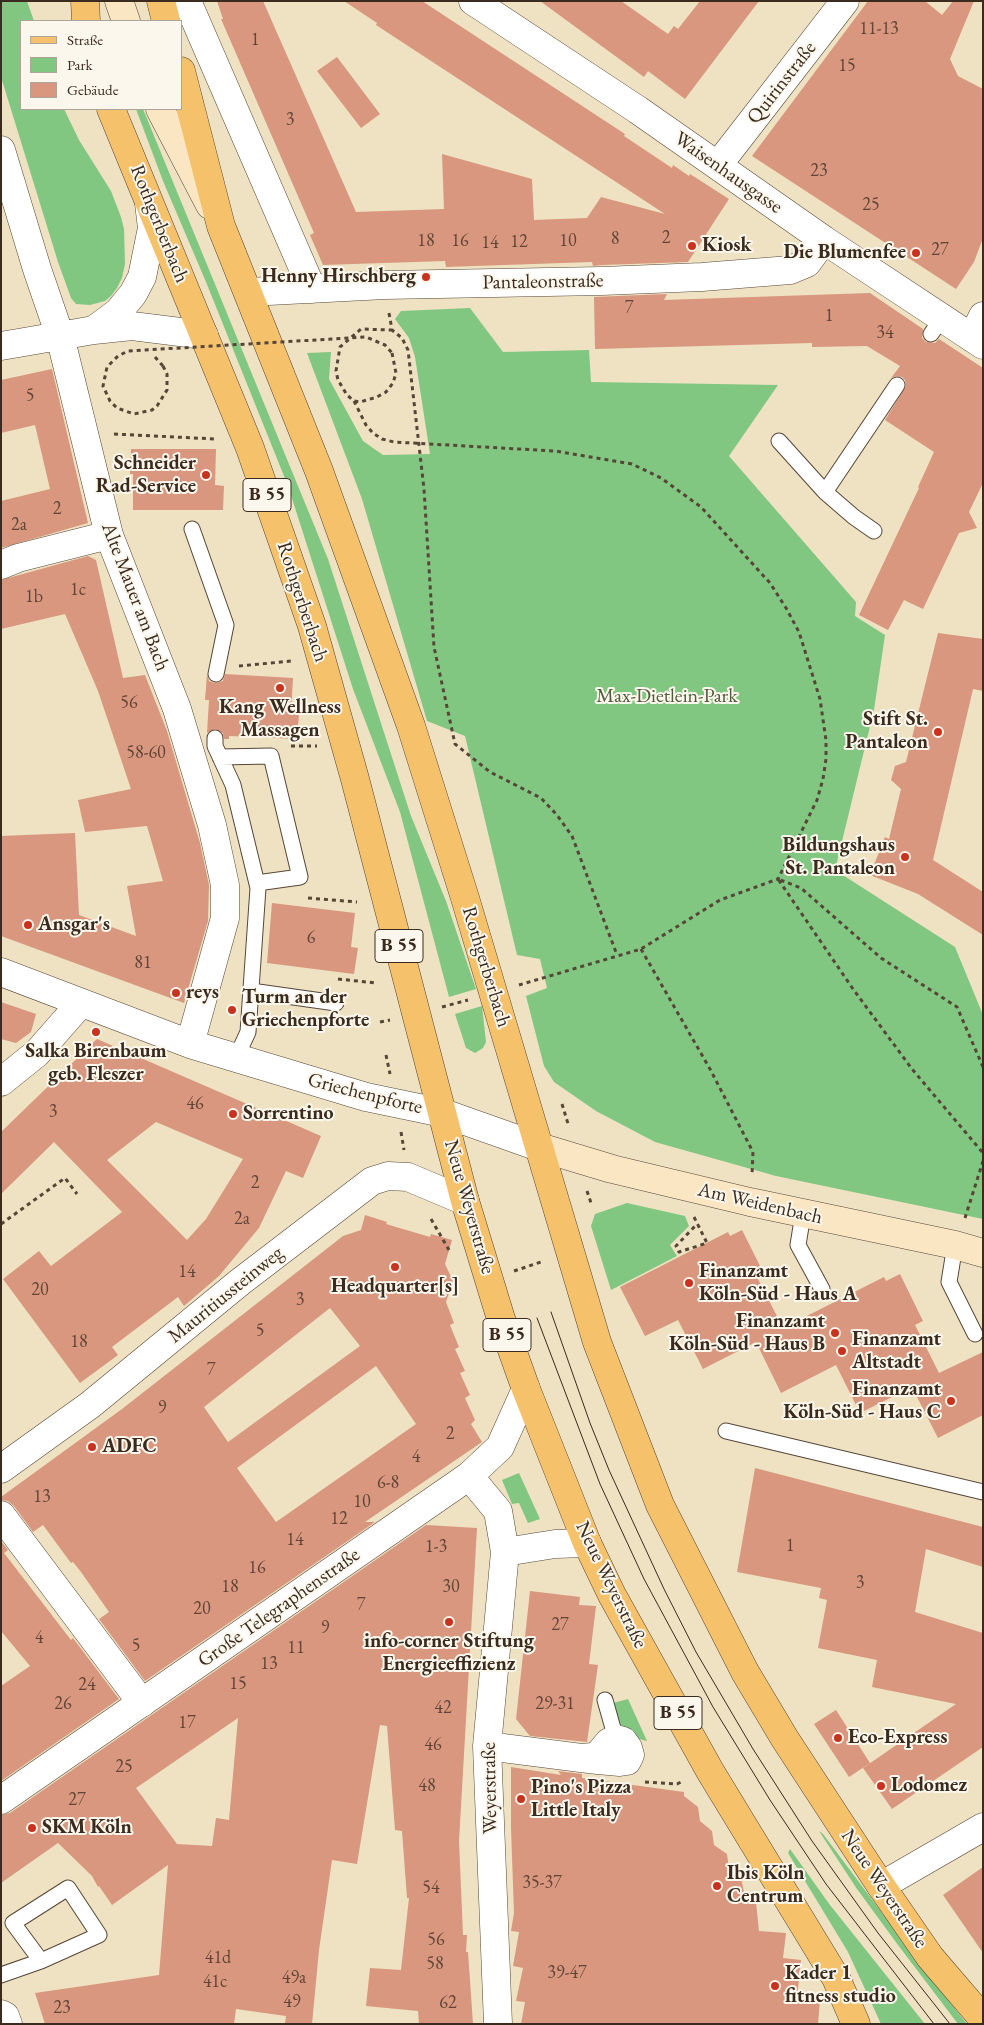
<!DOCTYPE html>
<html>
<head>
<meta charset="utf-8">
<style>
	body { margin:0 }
	#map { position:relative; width:984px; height:2025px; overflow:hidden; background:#eee2c2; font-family:"EB Garamond",serif }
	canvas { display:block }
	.frame { position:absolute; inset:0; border:2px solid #3b2a1e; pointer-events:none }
	.legend { position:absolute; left:20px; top:20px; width:162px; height:90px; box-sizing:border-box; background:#fbf7ec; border:1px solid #aea59a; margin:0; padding:6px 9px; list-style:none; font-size:15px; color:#3b2a1e }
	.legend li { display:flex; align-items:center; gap:10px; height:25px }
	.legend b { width:25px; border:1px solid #aea59a }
</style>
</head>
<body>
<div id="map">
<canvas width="984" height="2025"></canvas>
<div class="frame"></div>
<ul class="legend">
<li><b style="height:6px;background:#f5c16b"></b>Straße</li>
<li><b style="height:14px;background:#81c782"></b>Park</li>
<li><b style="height:14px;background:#d8977e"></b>Gebäude</li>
</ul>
</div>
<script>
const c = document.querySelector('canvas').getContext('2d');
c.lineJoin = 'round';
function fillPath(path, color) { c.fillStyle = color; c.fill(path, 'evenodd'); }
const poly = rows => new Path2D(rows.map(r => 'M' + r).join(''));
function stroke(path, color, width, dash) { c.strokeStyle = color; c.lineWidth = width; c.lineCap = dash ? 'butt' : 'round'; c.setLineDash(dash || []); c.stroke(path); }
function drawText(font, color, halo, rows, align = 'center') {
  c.font = font + ' "EB Garamond",serif'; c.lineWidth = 4; c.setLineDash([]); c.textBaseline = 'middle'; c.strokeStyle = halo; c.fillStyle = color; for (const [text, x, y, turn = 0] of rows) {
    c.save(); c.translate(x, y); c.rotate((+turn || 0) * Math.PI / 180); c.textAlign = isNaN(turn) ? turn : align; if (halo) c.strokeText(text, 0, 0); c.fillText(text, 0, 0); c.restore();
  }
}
const green = poly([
	[1,1,27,1,34,21,21,21,21,109,64,109,79,140,111,191,121,217,124,229,125,264,122,278,117,288,111,296,105,301,90,305,76,304,71,298,58,262,1,77],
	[136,109,143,109,328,559,411,816,446,901,476,989,449,997,400,812,353,689,288,486,206,282,163,181],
	[470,308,503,352,589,350,591,382,778,385,729,456,856,602,855,616,885,635,874,710,835,870,955,947,983,1015,983,1219,776,1176,655,1142,596,1111,554,1082,544,1066,526,996,547,988,540,959,517,955,465,736,427,721,362,499,307,353,331,352,329,379,363,441,383,455,430,454,415,357,409,338,395,319,401,311],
	[482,1006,486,1042,483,1048,475,1053,466,1048,455,1014],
	[627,1203,685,1216,689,1226,670,1245,677,1256,611,1290,591,1226,595,1214],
	[519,1473,540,1519,528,1523,519,1503,512,1504,502,1480],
	[628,1699,647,1741,635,1738,622,1726,617,1718,613,1703],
	[819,1831,823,1834,936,1985,967,2024,958,2024,898,1945,857,1889],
	[790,1849,830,1905,925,2024,881,2024,848,1952,788,1853]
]);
const building = poly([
	[217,1,263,1,356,212,444,209,442,154,532,179,534,220,587,218,601,197,665,214,376,25,377,23,344,1,422,1,625,134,624,136,672,168,673,165,689,176,690,174,729,199,688,262,602,265,593,266,592,262,446,267,445,261,323,265,310,235,314,233,221,19,223,19],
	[540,1,621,1,668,34,674,26,678,29,700,1,759,1,685,99,648,71,644,77],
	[868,1,925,1,942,15,953,1,974,1,950,59,958,76,983,89,983,238,974,262,956,289,752,156],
	[337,57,380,114,361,128,317,71],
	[870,293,923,329,922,338,926,342,935,343,939,339,983,368,983,483,969,512,977,528,959,533,923,609,904,600,888,630,859,615,919,488,918,487,934,452,885,420,906,386,905,380,902,377,897,376,891,378,900,366,867,346,812,347,812,343,595,349,594,297,667,294,664,300],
	[52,369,88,523,1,548,1,501,50,489,35,425,1,433,1,380],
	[131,449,216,449,215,485,224,486,223,510,133,510,133,474,130,474],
	[88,556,96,560,123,678,145,675,167,731,200,843,209,885,208,921,184,1003,1,936,1,836,75,833,79,915,136,936,127,886,163,881,147,826,85,832,78,800,131,789,98,691,65,614,1,629,1,580],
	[938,633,983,639,983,691,973,689,933,860,983,892,983,935,918,894,870,875,885,837,889,839,901,789,891,780,895,766,906,762],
	[207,674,209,681,215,683,223,681,225,674,293,678,291,714,299,714,297,739,229,736,229,739,224,739,223,733,215,729,207,733,209,700,205,700],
	[272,903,355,913,351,947,358,948,354,974,267,963],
	[1,1002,36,1014,31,1032,16,1043,1,1039],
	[97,1039,321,1136,303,1178,286,1171,259,1228,219,1276,184,1306,178,1297,112,1347,118,1355,80,1383,3,1279,39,1251,51,1266,122,1212,54,1142,1,1194,1,1132],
	[156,1122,243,1159,206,1219,187,1240,107,1160],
	[365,1215,387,1222,386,1224,430,1237,431,1234,452,1240,445,1264,453,1281,446,1302,454,1323,450,1325,459,1347,455,1349,465,1371,460,1373,470,1395,465,1398,475,1420,471,1424,482,1442,365,1522,375,1522,145,1681,99,1619,109,1612,81,1572,73,1562,71,1563,43,1525,33,1532,14,1506,8,1501,1,1500,1,1497,122,1409,343,1236,361,1230],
	[330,1308,360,1346,228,1442,204,1407],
	[376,1366,416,1424,276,1522,237,1468],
	[742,1230,765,1276,758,1279,783,1328,884,1277,886,1281,900,1274,923,1321,915,1325,939,1373,983,1352,983,1415,938,1438,916,1395,898,1394,860,1413,836,1365,781,1393,756,1342,703,1369,678,1320,645,1336,620,1287,728,1232,730,1236],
	[755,1468,983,1527,983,1567,926,1549,915,1612,983,1633,983,1747,892,1809,863,1768,956,1704,872,1687,877,1660,818,1648,827,1600,819,1598,821,1588,737,1572],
	[426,1525,477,1528,459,1841,463,1935,467,1935,466,1952,468,1952,473,2024,419,2024,418,2011,366,2006,370,1968,401,1970,409,1898,407,1898,402,1831,395,1830,387,1726,380,1725,357,1864,332,1860,319,1950,312,2024,285,2024,286,2016,236,2009,234,2024,45,2024,35,1993,159,1975,168,1865,112,1905,99,1886,98,1887,92,1876,58,1843,1,1883,1,1815,10,1813],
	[238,1718,229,1820,216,1818,212,1846,177,1844,136,1788],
	[1,1541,8,1550,4,1553,71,1640,73,1638,119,1699,1,1781,1,1686,30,1666,1,1631],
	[530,1591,580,1597,579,1605,596,1606,589,1664,598,1665,587,1742,530,1736,516,1719],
	[836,1710,870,1763,849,1777,814,1724],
	[511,1767,561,1775,558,1771,582,1774,582,1778,684,1792,684,1796,698,1807,700,1821,712,1831,714,1845,727,1854,729,1868,741,1878,744,1892,756,1902,759,1931,786,1933,783,1958,801,1960,797,1998,820,2000,818,2024,521,2024,525,2002,516,2001,523,1968,513,1966,519,1932,511,1931,514,1913,511,1828],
	[983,1867,983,1953,943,1895]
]);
const path = poly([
	[389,313,392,330,402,338,408,350,424,489,434,647,455,744,490,772,541,798,557,815,572,836,617,955],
	[392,353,396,373,393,383,386,392,377,397,360,402,354,401,347,395,338,380,336,371,340,347,361,329,392,330],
	[155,357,163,366],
	[354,401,366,425,373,433,382,439,394,442,555,451,632,464,661,478,701,507,770,583,786,608,799,632,820,699,826,740,826,759,823,779,817,800,778,879,720,900,641,949,519,985],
	[114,434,215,439],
	[239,666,292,661],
	[291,746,317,746],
	[308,898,357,902],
	[641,949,710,1069,753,1152,752,1175],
	[338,979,376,983],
	[442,1007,468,1000],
	[380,1022,390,1020],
	[386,1055,390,1074],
	[983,1067,957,1007,881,958,801,888,778,879,853,989,912,1069,983,1153],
	[562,1104,569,1127],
	[401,1132,404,1150],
	[587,1191,591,1203],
	[694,1217,707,1243,679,1252,676,1246,697,1224],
	[965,1218,983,1161],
	[431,1219,449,1250],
	[1,1224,65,1178,77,1194],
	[514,1271,544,1261],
	[645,1782,677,1784,683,1781]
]);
const lane = poly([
	[931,334,942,318],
	[779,441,825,492,897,385],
	[825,492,854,517,874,531],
	[192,529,226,625,216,674],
	[215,738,215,746,233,785,258,888,248,1032,236,1058],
	[220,757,271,756,300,877,257,883],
	[251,991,336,1003],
	[803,1214,798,1245,822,1289],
	[955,1245,949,1282,975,1334],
	[726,1431,983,1492],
	[605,1700,616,1739],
	[1,1975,41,1961,99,1935,68,1888,13,1923,41,1961]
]);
const street = poly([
	[187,1,312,289],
	[473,1,638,110,824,240,983,345],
	[1,150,37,269,60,336,109,535,177,709,212,825,225,885,225,918,190,1044],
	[718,165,845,1],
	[249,292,385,285,602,281,702,277,790,270,807,263,824,240],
	[94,330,118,312,133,294,142,277,152,228,149,203],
	[972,338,983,316],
	[1,346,94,330,132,326,204,335],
	[1,565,18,558,109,535],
	[1,972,190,1044,366,1097,443,1113,539,1147],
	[1,1082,37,1053,81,1003],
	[1,1469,90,1405,240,1282,372,1181,388,1176,408,1177,465,1201],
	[469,1476,498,1511,505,1552,487,1746,498,2024],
	[1,1515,142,1703],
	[505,1552,555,1544,587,1543],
	[487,1746,581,1758,598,1760,620,1762,627,1761,630,1755,628,1748,623,1741,616,1739,609,1742,599,1754,593,1757,581,1758],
	[1,1800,469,1476,500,1447,526,1389],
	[881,1886,983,1827],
	[1,2014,5,2016,8,2024]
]);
const secondary = poly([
	[119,1,126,21],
	[160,109,210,205],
	[539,1147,612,1169,750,1202,955,1245,983,1253]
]);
const primary = poly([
	[85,1,86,21],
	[161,1,166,21],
	[181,71,221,226,319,471,411,726,465,898,597,1342,660,1505,745,1672,785,1739,881,1886,930,1957,983,2019],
	[111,109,250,448,312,626,355,779,465,1201,501,1319,526,1389,587,1543,612,1595,710,1771,836,1978,856,2024]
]);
const tram = poly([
	[551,1312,590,1423,609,1470,664,1589,696,1652,753,1749,812,1841,878,1933,950,2024],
	[537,1318,600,1484,644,1579,713,1707,770,1800,826,1884,934,2024]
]);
const pathBridge = poly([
	[163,366,167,374,167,390,157,406,152,410,134,414,117,408,110,401,103,386,107,367,118,356,128,351,366,337,385,345,392,353]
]);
const markers = [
	[692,246,5,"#c8321e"],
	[916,253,5,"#c8321e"],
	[426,277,5,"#c8321e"],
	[206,475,5,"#c8321e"],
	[280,688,5,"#c8321e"],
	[938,732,5,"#c8321e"],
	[905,857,5,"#c8321e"],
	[28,925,5,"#c8321e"],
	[176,993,5,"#c8321e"],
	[232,1010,5,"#c8321e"],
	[96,1032,5,"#c8321e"],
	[233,1114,5,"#c8321e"],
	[395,1267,5,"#c8321e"],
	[689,1283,5,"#c8321e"],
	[835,1333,5,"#c8321e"],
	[842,1351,5,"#c8321e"],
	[951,1401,5,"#c8321e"],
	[92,1447,5,"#c8321e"],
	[449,1622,5,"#c8321e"],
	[838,1738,5,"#c8321e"],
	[881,1786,5,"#c8321e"],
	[521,1799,5,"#c8321e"],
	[32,1828,5,"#c8321e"],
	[717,1886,5,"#c8321e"],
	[775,1986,5,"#c8321e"]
];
const numberNames = [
	["11-13",879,29],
	["1",255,40],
	["15",847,66],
	["3",290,120],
	["23",819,171],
	["25",871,205],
	["2",666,238],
	["8",615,239],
	["18",426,241],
	["16",460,241],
	["10",568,241],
	["12",519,242],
	["14",490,243],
	["27",940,250],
	["7",629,308],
	["1",829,316],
	["34",885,333],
	["5",30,396],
	["2",57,509],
	["2a",19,525],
	["1c",78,590],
	["1b",34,597],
	["56",129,703],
	["58-60",146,753],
	["6",311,938],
	["81",143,963],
	["46",195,1104],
	["3",53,1112],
	["2",255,1183],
	["2a",242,1219],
	["14",187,1272],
	["20",40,1290],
	["3",300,1300],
	["5",260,1331],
	["18",79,1342],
	["7",211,1370],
	["9",162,1408],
	["2",450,1434],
	["4",416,1457],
	["6-8",388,1483],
	["13",42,1497],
	["10",362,1502],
	["12",339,1519],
	["14",295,1540],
	["1",790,1546],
	["1-3",436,1547],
	["16",257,1568],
	["3",860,1583],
	["18",230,1587],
	["30",451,1587],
	["7",361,1605],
	["20",202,1609],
	["27",560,1625],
	["9",325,1628],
	["4",39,1638],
	["5",136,1646],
	["11",296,1648],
	["13",269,1664],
	["15",238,1684],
	["24",87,1685],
	["26",63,1704],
	["29-31",555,1704],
	["42",443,1708],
	["17",187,1723],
	["46",433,1745],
	["25",124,1767],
	["48",427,1786],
	["27",77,1800],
	["35-37",542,1883],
	["54",431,1888],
	["56",436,1940],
	["41d",218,1958],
	["58",435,1964],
	["39-47",567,1973],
	["49a",294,1978],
	["41c",215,1982],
	["49",292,2002],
	["62",448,2003],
	["23",62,2008]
];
const shields = [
	[267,495,48],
	[399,946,48],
	[507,1335,48],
	[678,1713,48]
];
const shieldNames = [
	["B 55",267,495],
	["B 55",399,946],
	["B 55",507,1335],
	["B 55",678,1713]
];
const streetNames = [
	["Quirinstraße",782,83,-52],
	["Waisenhausgasse",728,173,35],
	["Rothgerberbach",159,224,68],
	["Pantaleonstraße",543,282,-1],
	["Alte Mauer am Bach",135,597,69],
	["Rothgerberbach",302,602,72],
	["Rothgerberbach",486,967,73],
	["Griechenpforte",365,1094,14],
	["Am Weidenbach",760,1204,13],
	["Neue Weyerstraße",469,1207,74],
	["Mauritiussteinweg",226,1295,-39],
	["Neue Weyerstraße",611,1585,64],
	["Große Telegraphenstraße",279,1608,-35],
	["Weyerstraße",490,1788,-91],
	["Neue Weyerstraße",884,1889,56]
];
const poiNames = [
	["Kiosk",702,246],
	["Die Blumenfee",906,253,"right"],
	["Henny Hirschberg",416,277,"right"],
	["Schneider",196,464,"right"],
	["Rad-Service",196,487,"right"],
	["Kang Wellness",280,708,"center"],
	["Massagen",280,731,"center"],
	["Stift St.",928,720,"right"],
	["Pantaleon",928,743,"right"],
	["Bildungshaus",895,846,"right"],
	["St. Pantaleon",895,869,"right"],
	["Ansgar's",38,925],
	["reys",186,993],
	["Turm an der",242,998],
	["Griechenpforte",242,1021],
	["Salka Birenbaum",96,1052,"center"],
	["geb. Fleszer",96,1075,"center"],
	["Sorrentino",243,1114],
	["Finanzamt",699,1272],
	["Köln-Süd - Haus A",699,1295],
	["Headquarter[s]",395,1287,"center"],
	["Finanzamt",825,1322,"right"],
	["Köln-Süd - Haus B",825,1345,"right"],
	["Finanzamt",852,1340],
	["Altstadt",852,1363],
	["Finanzamt",941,1390,"right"],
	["Köln-Süd - Haus C",941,1413,"right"],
	["ADFC",102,1447],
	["info-corner Stiftung",449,1642,"center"],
	["Energieeffizienz",449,1665,"center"],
	["Eco-Express",848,1738],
	["Lodomez",891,1786],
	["Pino's Pizza",531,1788],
	["Little Italy",531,1811],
	["SKM Köln",42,1828],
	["Ibis Köln",727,1874],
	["Centrum",727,1897],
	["Kader 1",785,1974],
	["fitness studio",785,1997]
];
const parkNames = [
	["Max-Dietlein-Park",667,697]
];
fillPath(green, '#81c782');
fillPath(building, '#d8977e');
stroke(lane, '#564637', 17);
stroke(street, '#564637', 29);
stroke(secondary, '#564637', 29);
stroke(primary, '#564637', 29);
stroke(path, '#564637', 3, [4, 4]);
stroke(lane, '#fff', 15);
stroke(street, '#fff', 28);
stroke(secondary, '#fbe6c4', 28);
stroke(primary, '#f5c16b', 28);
stroke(tram, '#3b2a1e', 1);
stroke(pathBridge, '#564637', 3, [4, 4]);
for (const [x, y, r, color] of markers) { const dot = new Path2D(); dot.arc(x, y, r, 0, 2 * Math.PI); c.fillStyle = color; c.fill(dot); stroke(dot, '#fbf7ec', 2); }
drawText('18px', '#624536', null, numberNames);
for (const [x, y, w] of shields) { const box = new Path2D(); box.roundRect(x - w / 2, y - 16.5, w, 33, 4); c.fillStyle = '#fbf7ec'; c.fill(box); stroke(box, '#3b2a1e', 1); }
drawText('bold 19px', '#3b2a1e', null, shieldNames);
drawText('20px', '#3b2a1e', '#fbf7ec', streetNames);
drawText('bold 20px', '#3b2a1e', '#fbf7ec', poiNames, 'left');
drawText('20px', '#50593c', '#fbf7ec', parkNames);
</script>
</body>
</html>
